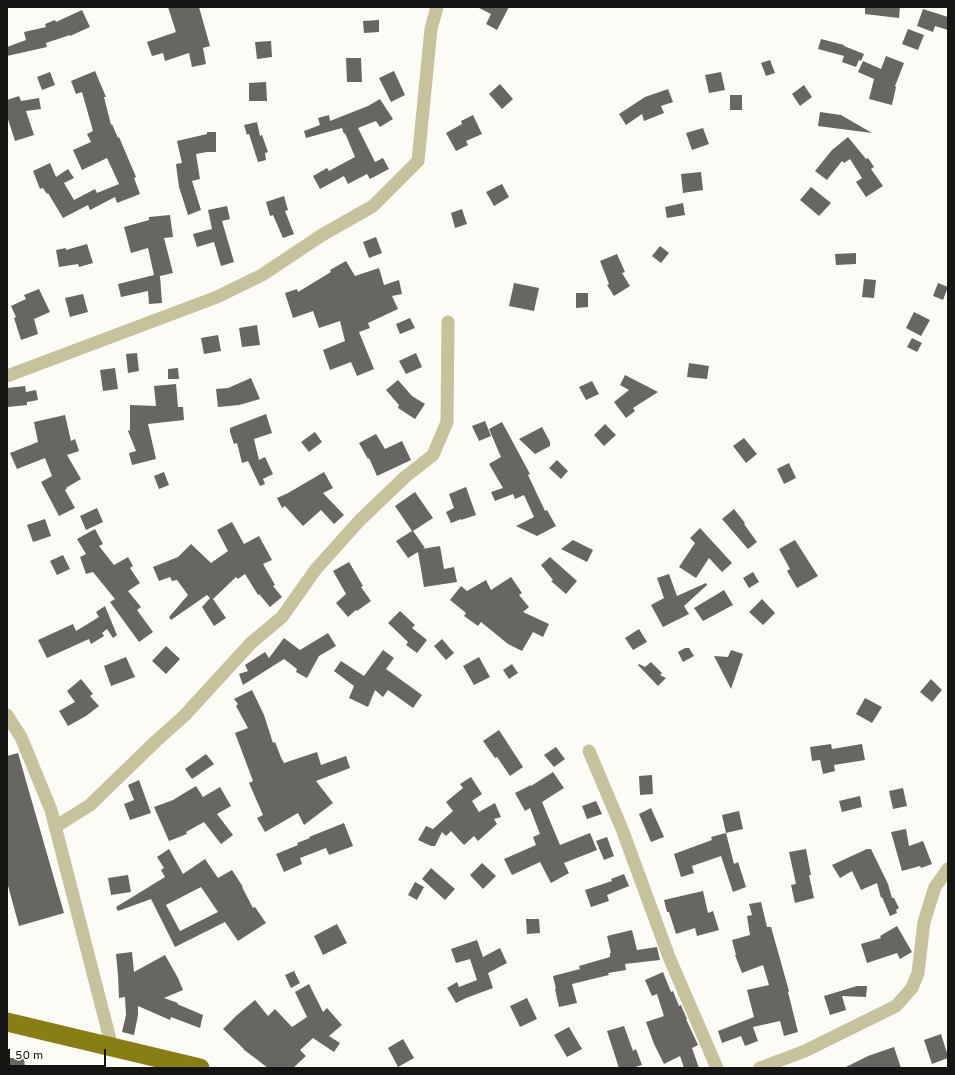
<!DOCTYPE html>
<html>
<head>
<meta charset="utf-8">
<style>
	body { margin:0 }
	#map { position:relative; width:955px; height:1075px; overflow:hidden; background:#fcfbf6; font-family:Overpass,sans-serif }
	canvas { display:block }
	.frame { position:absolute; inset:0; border:8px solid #151513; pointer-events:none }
	.scale { position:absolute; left:8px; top:1049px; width:98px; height:18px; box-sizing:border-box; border:2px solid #151513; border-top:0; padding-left:5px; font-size:12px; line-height:14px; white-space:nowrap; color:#151513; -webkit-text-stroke:3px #fffffe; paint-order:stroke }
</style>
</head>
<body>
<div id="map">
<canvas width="955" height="1075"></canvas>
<div class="frame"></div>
<div class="scale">50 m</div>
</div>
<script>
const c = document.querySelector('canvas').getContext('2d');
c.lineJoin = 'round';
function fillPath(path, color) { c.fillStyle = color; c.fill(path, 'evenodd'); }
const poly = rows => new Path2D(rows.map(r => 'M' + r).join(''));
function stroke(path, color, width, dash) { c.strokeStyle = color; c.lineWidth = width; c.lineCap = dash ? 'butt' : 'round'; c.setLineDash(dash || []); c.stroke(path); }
const building = poly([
	[168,7,199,7,210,46,203,48,206,64,192,67,189,53,165,61,163,53,152,56,147,42,176,32],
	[477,7,509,7,497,30,486,24,491,14],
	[865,7,900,7,899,18,865,14],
	[923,9,948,17,948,30,935,26,933,32,917,26],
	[82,10,90,27,70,36,70,35,46,43,47,47,7,56,7,47,26,40,24,32,46,27,45,24,55,20,56,22],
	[379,20,379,32,364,33,363,21],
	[908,29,924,35,918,50,902,44],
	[821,39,844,45,844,46,864,54,861,61,859,60,856,67,842,62,844,56,818,49],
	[271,41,272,57,257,59,255,42],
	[886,56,904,63,895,86,896,87,892,105,869,99,874,79,858,72,863,61,881,69],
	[346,58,361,58,362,82,347,82],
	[770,60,775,73,766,76,761,63],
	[95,71,106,97,104,97,111,125,112,124,118,138,119,137,136,177,134,178,140,194,117,203,115,197,90,210,88,205,63,218,48,193,47,194,43,188,40,189,33,171,50,163,56,177,68,169,74,178,64,183,74,200,95,189,97,193,119,184,107,158,82,170,73,150,91,142,87,134,93,131,82,92,76,94,71,81],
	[394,71,405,95,391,102,379,78],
	[50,72,55,85,42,90,37,77],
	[721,72,725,90,709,93,705,75],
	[266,82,267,101,249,101,249,83],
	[500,84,513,99,502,109,489,94],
	[804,85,812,97,800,106,792,94],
	[668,89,673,102,661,106,664,113,644,121,642,114,626,125,619,114,645,97],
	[730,95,742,95,742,110,730,110],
	[19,96,21,101,39,98,41,109,26,111,34,135,15,141,7,116,7,100],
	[380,99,393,119,380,127,376,121,358,128,375,162,383,158,389,169,370,179,367,174,348,184,344,176,320,189,313,176,327,168,329,171,355,157,345,133,344,134,342,128,306,138,304,131,320,125,318,118,329,115,330,121,368,106],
	[820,112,841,115,872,133,818,126],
	[473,115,482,134,466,141,468,145,456,151,446,133,462,124,461,121],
	[257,122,260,136,262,135,268,152,265,153,266,160,258,162,249,134,247,135,244,125],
	[703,128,709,144,692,150,686,133],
	[207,132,216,132,216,152,207,152,196,154,200,179,192,181,201,210,188,215,179,187,176,164,182,163,177,141,207,134],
	[848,137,866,159,868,158,874,167,871,169,883,186,866,197,856,182,862,178,850,159,844,163,842,161,827,180,815,171,832,150],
	[701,172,703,190,683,193,681,174],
	[502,184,509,197,494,206,486,192],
	[811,187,831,203,819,216,800,200],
	[284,196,288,210,285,211,294,234,283,238,273,215,270,216,266,202],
	[683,203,685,215,667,218,665,207],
	[227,206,230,219,222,221,234,262,221,266,214,242,197,247,193,234,212,229,208,210],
	[462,209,467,224,455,228,451,213],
	[170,215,173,237,164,238,173,273,160,276,162,303,149,304,148,291,121,297,118,284,154,275,148,248,131,253,124,227,149,220,149,217],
	[376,237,382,253,369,258,363,242],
	[87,244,93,263,79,267,78,264,59,267,56,250,66,248,66,250],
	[660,246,669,253,661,263,652,256],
	[856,253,856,264,836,265,835,254],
	[617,254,625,272,622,273,630,286,614,296,607,285,609,284,600,261],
	[346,261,355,276,379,268,384,285,399,280,402,294,392,296,398,309,368,323,370,328,359,332,374,369,357,376,351,362,330,370,323,350,345,341,340,321,319,328,313,311,293,318,285,293,297,289,298,292,331,272,330,270],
	[864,279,876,280,874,298,862,297],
	[514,283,539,288,534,311,509,306],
	[938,283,948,287,943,300,933,296],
	[39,289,50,312,34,319,38,334,21,340,14,318,16,317,11,306,26,299,24,295],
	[576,293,588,293,588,307,576,308],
	[83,294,88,312,70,317,65,298],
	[914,312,930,320,921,336,906,328],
	[410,318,415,328,400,334,396,324],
	[257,325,260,345,242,347,239,328],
	[218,335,221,351,204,354,201,338],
	[912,338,922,343,917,352,907,347],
	[137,353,139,371,128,373,126,354],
	[416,353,422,367,406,374,399,361],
	[689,363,709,366,707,379,687,377],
	[115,368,118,389,103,391,100,370],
	[178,368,179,379,168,379,168,369],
	[625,375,658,392,633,408,635,411,626,418,614,402,629,390,620,385],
	[251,378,260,399,239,405,218,407,216,389,228,388],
	[398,380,412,396,425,404,415,419,398,408,399,405,386,390],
	[592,381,599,394,586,400,579,387],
	[176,384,178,407,183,407,184,420,148,424,156,459,132,465,129,453,136,451,128,431,130,430,130,405,156,406,154,386],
	[25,386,26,392,36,390,38,400,27,402,27,405,8,407,7,388],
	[266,414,272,433,254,439,259,460,265,457,273,474,263,479,265,484,260,486,248,461,242,463,237,443,234,444,230,432,230,428],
	[65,415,71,441,75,439,79,451,67,455,81,479,66,488,67,489,65,490,75,508,59,516,41,482,52,476,45,458,17,469,10,453,38,442,34,422],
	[485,421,491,436,479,441,472,426],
	[502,422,530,474,528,475,545,511,547,510,556,526,537,536,516,526,534,517,524,495,515,499,513,494,495,501,491,492,503,488,489,464,501,457,489,429],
	[605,424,616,435,604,446,594,435],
	[542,427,550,442,550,446,535,454,519,439],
	[315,432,322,442,309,452,301,442],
	[376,434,385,449,402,441,411,460,377,476,369,458,368,459,359,443],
	[744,438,757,454,746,463,733,446],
	[557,460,568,471,561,479,549,468],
	[789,463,796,478,784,484,777,469],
	[164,472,169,485,159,489,154,476],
	[324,472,333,488,323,493,344,515,334,524,321,510,303,526,285,506,282,508,277,498,288,493],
	[466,487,476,515,461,520,461,519,451,523,446,512,454,508,449,494],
	[415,492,433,518,413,531,425,548,422,549,440,546,444,569,454,567,457,582,424,587,418,552,408,558,396,541,412,531,395,506],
	[97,508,103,522,86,530,80,516],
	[734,509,745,523,744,524,757,542,748,549,722,519],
	[45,519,51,536,33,542,27,525],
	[232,522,244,544,259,536,272,560,263,564,275,585,273,586,282,597,270,607,259,594,258,595,245,574,238,579,236,577,213,599,226,618,214,626,202,607,210,598,207,595,171,620,169,617,188,595,177,580,172,581,170,577,159,581,153,567,178,557,191,544,211,563,228,551,217,530],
	[700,528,732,563,722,572,709,558,696,578,679,567,695,543,690,538],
	[95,529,103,544,99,546,114,565,128,557,133,566,130,568,140,583,128,591,141,607,137,610,153,632,139,642,110,602,115,599,93,572,86,574,80,557,86,554,77,539],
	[573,540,593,550,587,562,561,549],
	[795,540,818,576,797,588,787,571,790,569,779,549],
	[63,555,70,569,57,575,50,561],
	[550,557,577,581,566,594,551,581,553,580,541,565],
	[349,562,363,586,361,587,371,601,357,611,356,610,348,617,336,603,346,594,333,571],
	[753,572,759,582,749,588,743,578],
	[669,574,677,596,706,583,707,585,684,606,689,614,663,627,651,605,664,598,657,578],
	[511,577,522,593,519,595,529,607,523,612,549,624,543,637,533,632,522,651,508,644,481,622,478,626,464,616,466,613,450,600,461,586,467,591,486,580,491,590],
	[724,590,733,605,703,621,694,608],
	[762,599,775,613,763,625,749,612],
	[105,606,117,635,113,638,107,629,102,633,104,636,91,644,89,639,47,658,38,640,73,624,76,631,99,617,96,612],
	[400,611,415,625,412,628,427,640,417,653,406,645,408,642,388,623],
	[639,629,647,642,633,650,625,638],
	[328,633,336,646,319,656,307,678,296,672,297,669,284,659,243,685,239,674,248,671,245,665,265,652,269,658,284,638,300,650],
	[442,639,454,653,446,660,434,646],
	[166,646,180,659,166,674,152,661],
	[685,648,689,648,694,656,683,662,678,652],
	[383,650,394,658,386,669,422,695,413,708,388,690,383,697,375,690,368,707,349,698,354,686,334,671,341,661,364,676],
	[731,650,743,654,731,689,714,656,728,657],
	[126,657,135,677,111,686,104,666],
	[479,657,490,677,474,685,463,666],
	[651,662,662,673,660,675,666,678,658,686,638,665,639,664,645,667],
	[512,664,518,673,509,679,503,670],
	[81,679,93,694,90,696,99,706,86,716,68,726,59,711,75,702,67,691],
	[931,679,942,690,932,702,920,692],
	[252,690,264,715,273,743,275,742,282,760,282,759,284,763,317,752,321,765,346,756,350,768,316,781,333,803,304,825,298,813,265,832,257,818,263,815,249,783,253,781,235,733,248,728,236,706,238,704,234,699],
	[865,698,882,707,872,723,856,714],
	[499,730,523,767,510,776,497,757,495,758,483,741],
	[831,744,832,749,862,744,865,760,834,765,835,771,823,774,820,760,812,761,810,747],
	[556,747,565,759,554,767,544,755],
	[18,753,64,913,19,926,7,882,7,756],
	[206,754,214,764,192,779,185,769],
	[553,772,564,788,542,802,560,845,590,833,597,850,564,863,569,873,551,883,540,862,512,875,504,859,536,845,533,837,540,834,530,808,525,811,515,793,531,785,531,786],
	[652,775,653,794,640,795,639,776],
	[471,777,482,794,472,801,479,812,495,803,501,817,494,819,497,824,478,841,474,836,464,845,451,831,446,836,442,832,435,846,431,846,418,840,426,826,433,829,453,811,446,802,463,788,460,784],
	[139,780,151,813,130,820,124,804,134,800,128,785],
	[196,786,203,797,220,787,231,806,217,814,233,835,221,844,204,822,186,832,187,834,169,841,154,807,173,800],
	[903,788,907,806,893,809,889,791],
	[860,796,862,807,842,812,839,801],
	[596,801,602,814,587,819,582,806],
	[651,808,664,837,651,842,639,814],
	[739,811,743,829,726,833,722,815],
	[344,823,353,846,329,855,326,848,300,858,302,864,284,872,276,854,298,845,297,843,310,838,309,837],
	[906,829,909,846,923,841,932,864,921,868,920,866,902,871,891,832],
	[726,833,734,864,738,862,746,887,733,892,721,856,692,866,694,873,681,877,674,854,712,840,711,837],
	[607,837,614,856,604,860,596,841],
	[169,849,183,874,205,859,218,878,232,870,243,887,242,887,253,908,255,907,266,923,238,941,225,922,175,947,151,899,118,911,116,907,165,877,161,870,164,868,157,857],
	[201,887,218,912,180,931,166,905],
	[806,849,811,875,809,875,814,898,795,903,791,885,796,884,789,852],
	[867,849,871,849,888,884,892,898,894,898,899,908,896,910,897,913,890,916,882,897,881,898,877,883,861,890,852,871,840,878,832,865],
	[482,863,496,876,483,889,470,875],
	[431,868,455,889,445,900,422,879],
	[624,874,629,886,607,895,609,901,591,907,585,890,612,881,611,879],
	[128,875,131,892,111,895,108,878],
	[415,882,424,887,417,900,408,895],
	[703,891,708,913,713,911,719,930,697,936,695,928,676,934,669,912,667,912,664,900],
	[761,902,767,927,771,927,789,991,788,992,798,1032,784,1036,780,1021,753,1027,758,1041,745,1046,741,1036,722,1043,718,1031,754,1017,747,990,769,985,763,965,742,973,735,955,736,955,732,940,750,935,747,916,752,915,749,904],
	[526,919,539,919,540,933,527,934],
	[337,924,347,943,323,955,314,936],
	[897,926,912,952,900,959,897,953,867,963,861,944,881,938,880,936],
	[632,930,637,950,657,947,660,960,625,964,626,970,608,973,609,975,572,984,577,1003,559,1007,555,989,556,989,553,976,580,969,579,966,610,957,610,953,611,953,607,936],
	[477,940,483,957,500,948,507,963,488,973,493,988,466,998,456,1003,447,988,457,982,459,987,477,980,470,959,456,963,451,949],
	[132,952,134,972,165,955,178,978,183,990,164,998,178,1003,177,1004,203,1015,200,1028,171,1017,170,1020,138,1006,138,1015,134,1035,122,1032,126,1015,125,997,119,998,118,975,116,954],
	[294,971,300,983,291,988,285,975],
	[663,972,671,992,673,991,679,1006,681,1005,683,1010,687,1019,686,1019,698,1045,692,1048,699,1068,684,1068,680,1056,664,1064,654,1044,646,1022,664,1016,657,994,652,996,645,980],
	[309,984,323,1012,327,1008,342,1025,329,1036,340,1043,334,1052,313,1038,300,1050,306,1056,293,1068,268,1068,243,1049,244,1049,223,1029,236,1016,255,1000,268,1016,275,1009,292,1027,307,1017,295,992],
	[857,986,867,986,866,997,842,996,846,1010,830,1015,824,996],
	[527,998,537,1019,520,1027,510,1006],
	[624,1026,633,1051,636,1049,642,1065,632,1068,619,1068,607,1031],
	[569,1027,582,1049,567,1057,554,1035],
	[941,1034,948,1056,948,1058,932,1064,924,1040],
	[403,1039,414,1058,398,1067,388,1048],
	[894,1047,901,1068,844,1068,868,1056],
	[7,1058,24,1058,25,1068,7,1068]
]);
const minor = poly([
	[7,376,217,297,262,275,322,235,373,206,418,161,431,29,437,7],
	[7,715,21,737,51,810,112,1047],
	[589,751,622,829,669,957,717,1068],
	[55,827,90,805,156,741,184,716,251,643,282,617,316,569,360,520,405,477,433,455,447,422,448,322],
	[760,1068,805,1051,896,1006,912,988,918,973,924,922,935,887,948,869]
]);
const highway = poly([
	[7,1022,200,1068]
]);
fillPath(building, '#676662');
stroke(minor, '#c6c29b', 13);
stroke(highway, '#897e16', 19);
</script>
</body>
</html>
